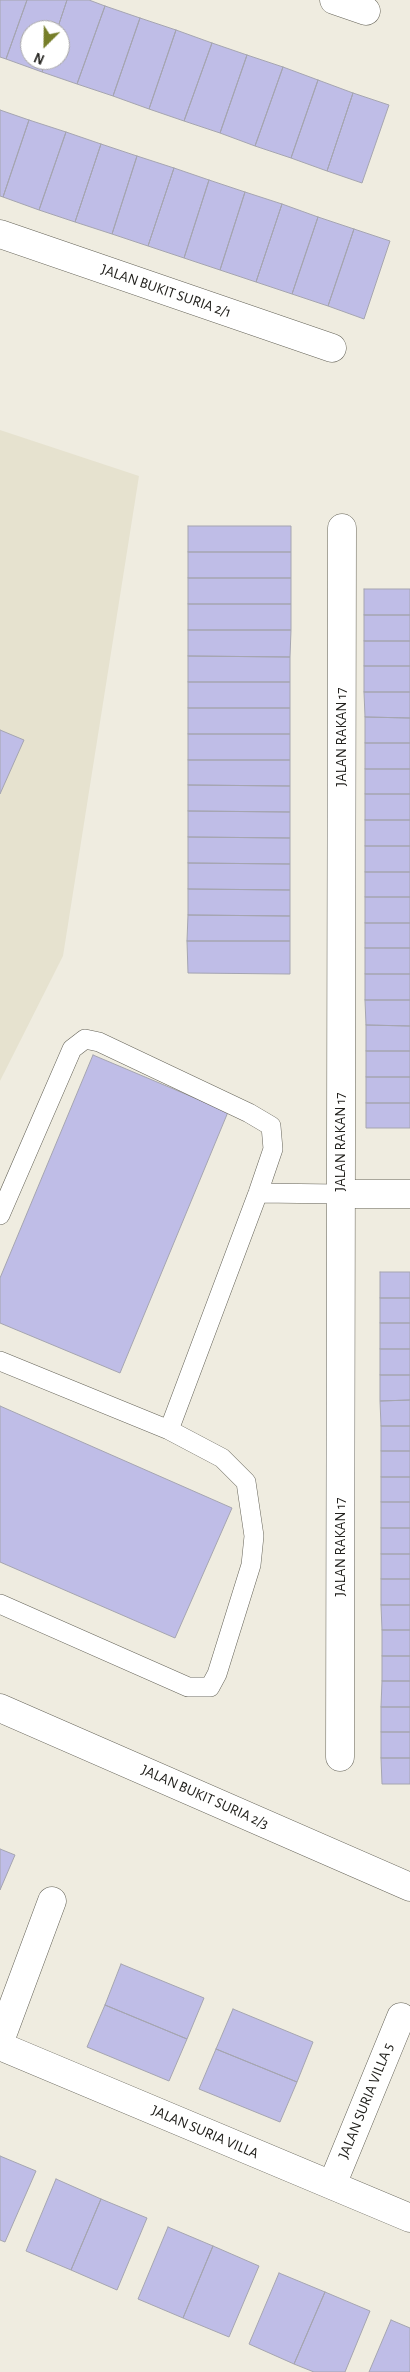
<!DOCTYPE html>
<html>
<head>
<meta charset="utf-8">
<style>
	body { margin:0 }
	#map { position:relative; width:410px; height:2372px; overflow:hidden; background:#efece0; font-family:"Alegreya Sans",sans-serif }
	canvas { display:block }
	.north { position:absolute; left:20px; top:20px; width:50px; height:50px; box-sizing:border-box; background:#fff; border:1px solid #a7a6a5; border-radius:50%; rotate:203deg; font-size:14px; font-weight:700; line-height:20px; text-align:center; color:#22211d }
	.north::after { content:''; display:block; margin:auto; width:18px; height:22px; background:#767e29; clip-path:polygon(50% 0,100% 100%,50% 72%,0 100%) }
</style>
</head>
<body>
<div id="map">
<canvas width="410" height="2372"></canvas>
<div class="north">N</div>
</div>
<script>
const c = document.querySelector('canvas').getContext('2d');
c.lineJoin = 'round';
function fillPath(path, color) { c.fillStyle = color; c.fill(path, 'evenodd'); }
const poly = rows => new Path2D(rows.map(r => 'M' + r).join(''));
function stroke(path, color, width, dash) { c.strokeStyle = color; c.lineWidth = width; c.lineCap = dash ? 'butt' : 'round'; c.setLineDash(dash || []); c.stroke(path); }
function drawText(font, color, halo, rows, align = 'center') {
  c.font = font + ' "Alegreya Sans",sans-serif'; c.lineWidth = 4; c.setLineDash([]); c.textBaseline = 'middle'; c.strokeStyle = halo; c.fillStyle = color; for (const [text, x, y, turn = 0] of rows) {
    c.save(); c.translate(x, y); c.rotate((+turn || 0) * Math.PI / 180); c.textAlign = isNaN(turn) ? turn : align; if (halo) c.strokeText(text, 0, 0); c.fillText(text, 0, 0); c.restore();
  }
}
const built = poly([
	[0,430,139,476,63,956,0,1081]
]);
const building = poly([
	[0,0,27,0,6,59,0,57,0,0],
	[27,0,67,0,57,30,30,30,30,60,46,60,42,72,6,59,27,0],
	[67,0,89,0,105,6,77,84,42,72,46,60,60,60,60,30,57,30,67,0],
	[105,6,140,18,113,96,77,84,105,6],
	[140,18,176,30,149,109,113,96,140,18],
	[176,30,212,43,184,121,149,109,176,30],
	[212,43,247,55,220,133,184,121,212,43],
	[247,55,283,67,255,146,220,133,247,55],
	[283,67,318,80,291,158,255,146,283,67],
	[318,80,353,93,327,171,291,158,318,80],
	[353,93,389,105,362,183,327,171,353,93],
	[0,110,29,120,3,197,0,196,0,110],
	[29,120,66,132,39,210,3,197,29,120],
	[66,132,101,144,75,222,39,210,66,132],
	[101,144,137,156,112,234,75,222,101,144],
	[137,156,174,168,148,246,112,234,137,156],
	[174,168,209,180,184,258,148,246,174,168],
	[209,180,245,192,220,270,184,258,209,180],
	[245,192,282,204,256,282,220,270,245,192],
	[282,204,318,217,292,294,256,282,282,204],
	[318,217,354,229,328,306,292,294,318,217],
	[354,229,390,241,364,319,328,306,354,229],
	[188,526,291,526,291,552,188,552,188,526],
	[188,552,291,552,291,578,188,578,188,552],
	[188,578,291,578,291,604,188,604,188,578],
	[364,589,410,589,410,615,364,615,364,589],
	[188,604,291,604,291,630,188,630,188,604],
	[364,615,410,615,410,641,364,641,364,615],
	[188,630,291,630,290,657,188,656,188,630],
	[364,641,410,641,410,666,364,666,364,641],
	[188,656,290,657,290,682,188,682,188,656],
	[364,666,410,666,410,692,364,692,364,666],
	[188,682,290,682,290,708,188,708,188,682],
	[364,692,410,692,410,718,365,717,364,692],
	[188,708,290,708,290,734,188,734,188,708],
	[365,717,410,718,410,743,365,743,365,717],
	[0,730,24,740,0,794,0,730],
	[188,734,290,734,290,760,188,760,188,734],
	[365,743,410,743,410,769,365,769,365,743],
	[188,760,290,760,290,786,188,785,188,760],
	[365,769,410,769,410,794,365,794,365,769],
	[188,785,290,786,290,812,188,811,188,785],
	[365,794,410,794,410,820,365,820,365,794],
	[188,811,290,812,290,838,188,837,188,811],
	[365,820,410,820,410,846,365,846,365,820],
	[188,837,290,838,290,864,188,863,188,837],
	[365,846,410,846,410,872,365,872,365,846],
	[188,863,290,864,290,890,188,889,188,863],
	[365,872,410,872,410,897,365,897,365,872],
	[188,889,290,890,290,916,188,915,188,889],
	[365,897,410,897,410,923,365,923,365,897],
	[188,915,290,916,290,941,187,941,188,915],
	[365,923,410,923,410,948,365,948,365,923],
	[187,941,290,941,290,974,188,973,187,941],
	[365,948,410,948,410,974,365,974,365,948],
	[365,974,410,974,410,1000,365,1000,365,974],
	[365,1000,410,1000,410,1026,366,1025,365,1000],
	[366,1025,410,1026,410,1051,366,1051,366,1025],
	[366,1051,410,1051,410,1077,366,1077,366,1051],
	[93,1055,228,1112,120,1373,0,1323,0,1278,93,1055],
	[366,1077,410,1077,410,1103,366,1103,366,1077],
	[366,1103,410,1103,410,1128,366,1128,366,1103],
	[380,1272,410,1272,410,1298,380,1298,380,1272],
	[380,1298,410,1298,410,1323,380,1323,380,1298],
	[380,1323,410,1323,410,1349,380,1349,380,1323],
	[380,1349,410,1349,410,1375,380,1375,380,1349],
	[380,1375,410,1375,410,1400,380,1401,380,1375],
	[410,1400,410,1426,381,1426,380,1401,410,1400],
	[0,1406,232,1508,175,1638,0,1562,0,1406],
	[381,1426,410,1426,410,1451,381,1451,381,1426],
	[381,1451,410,1451,410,1477,381,1477,381,1451],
	[381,1477,410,1477,410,1502,381,1502,381,1477],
	[381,1502,410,1502,410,1528,381,1528,381,1502],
	[381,1528,410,1528,410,1554,381,1554,381,1528],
	[381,1554,410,1554,410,1579,381,1579,381,1554],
	[381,1579,410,1579,410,1605,381,1605,381,1579],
	[381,1605,410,1605,410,1630,382,1630,381,1605],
	[382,1630,410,1630,410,1656,382,1656,382,1630],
	[382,1656,410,1656,410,1681,382,1681,382,1656],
	[382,1681,410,1681,410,1707,381,1707,382,1681],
	[381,1707,410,1707,410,1732,381,1732,381,1707],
	[381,1732,410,1732,410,1758,381,1758,381,1732],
	[381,1758,410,1758,410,1784,382,1784,381,1758],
	[0,1849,15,1855,0,1890,0,1849],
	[121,1964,204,1998,187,2039,105,2005,121,1964],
	[105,2005,187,2039,169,2081,87,2047,105,2005],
	[233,2009,313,2042,297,2082,216,2049,233,2009],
	[216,2049,297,2082,280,2122,199,2089,216,2049],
	[0,2156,36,2171,5,2242,0,2240,0,2156],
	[56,2179,101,2199,71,2270,26,2251,56,2179],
	[101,2199,147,2218,117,2290,71,2270,101,2199],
	[168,2227,213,2246,183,2318,138,2299,168,2227],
	[213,2246,259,2266,229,2337,183,2318,213,2246],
	[279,2273,325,2292,294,2364,249,2344,279,2273],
	[325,2292,370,2311,345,2372,314,2372,294,2364,325,2292],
	[391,2320,410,2328,410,2372,369,2372,391,2320]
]);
const lane = poly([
	[258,1193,340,1194],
	[0,1215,72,1049,85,1039,99,1042,249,1113,271,1126,273,1149,258,1193,169,1430],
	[0,1361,169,1430,222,1458,246,1482,254,1536,251,1565,217,1674,210,1687,188,1687,0,1604]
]);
const street = poly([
	[334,0,366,11],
	[0,234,332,348],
	[340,1194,410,1194],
	[0,1708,410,1887],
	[340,1757,342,528],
	[0,2041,52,1901],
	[0,2046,410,2218],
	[332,2185,401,2017]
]);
const streetNames = [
	["JALAN BUKIT SURIA 2/1",166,291,19],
	["JALAN RAKAN 17",341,737,-90],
	["JALAN RAKAN 17",340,1142,-90],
	["JALAN RAKAN 17",340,1547,-90],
	["JALAN BUKIT SURIA 2/3",205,1797,24],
	["JALAN SURIA VILLA 5",366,2101,-68],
	["JALAN SURIA VILLA",205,2132,23]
];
fillPath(built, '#e6e2cf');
fillPath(building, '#bfbde7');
stroke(building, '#a5a5b0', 1);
stroke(lane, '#656358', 20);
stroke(street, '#656358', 29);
stroke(lane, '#fff', 19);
stroke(street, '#fff', 28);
drawText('15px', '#22211d', '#fff', streetNames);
</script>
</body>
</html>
